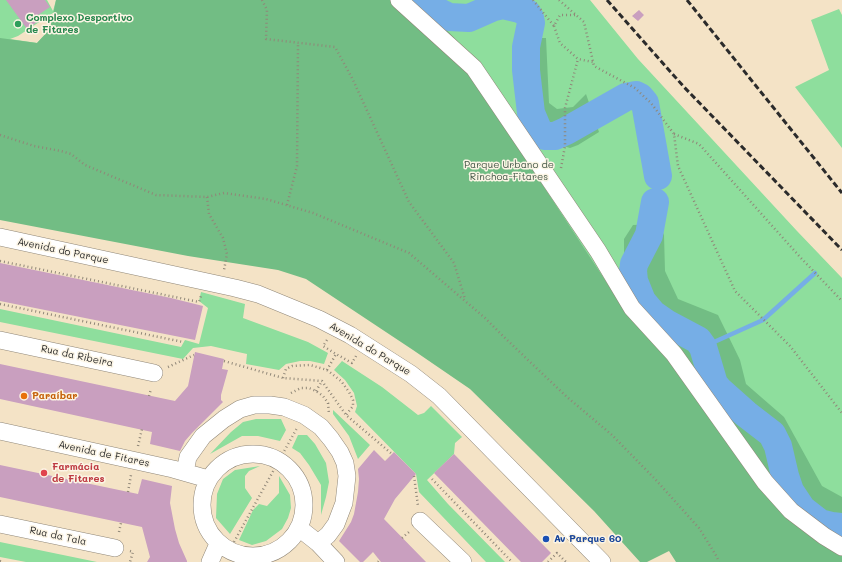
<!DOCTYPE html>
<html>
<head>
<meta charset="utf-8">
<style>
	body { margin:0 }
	canvas { display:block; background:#f4e3c6 }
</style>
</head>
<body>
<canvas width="842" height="562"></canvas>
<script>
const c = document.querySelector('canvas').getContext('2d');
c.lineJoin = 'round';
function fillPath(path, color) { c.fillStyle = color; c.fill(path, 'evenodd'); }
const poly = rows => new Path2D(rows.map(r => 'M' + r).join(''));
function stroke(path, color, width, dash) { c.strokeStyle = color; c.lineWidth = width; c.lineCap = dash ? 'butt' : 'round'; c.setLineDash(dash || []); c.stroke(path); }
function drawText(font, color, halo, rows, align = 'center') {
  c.font = font + ' Mali,sans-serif'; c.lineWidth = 3; c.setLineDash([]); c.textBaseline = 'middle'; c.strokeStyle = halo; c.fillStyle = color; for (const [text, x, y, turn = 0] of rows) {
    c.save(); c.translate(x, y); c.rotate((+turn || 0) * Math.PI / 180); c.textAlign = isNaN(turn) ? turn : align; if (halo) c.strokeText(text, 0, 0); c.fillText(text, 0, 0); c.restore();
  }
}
const green = poly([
	[0,0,47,0,53,11,56,0,590,0,638,59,797,231,842,278,842,562,377,289,0,214],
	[53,13,50,29,37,43,10,39,18,36],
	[839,9,842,15,842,148,795,87,829,70,811,20],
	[201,292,245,304,243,318,308,342,328,353,324,364,310,361,300,361,286,364,279,370,246,364,247,354,211,346,193,348,183,359,0,322,0,309,181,347,185,340,199,344,208,308,199,301],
	[342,361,382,387,418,415,424,413,431,406,462,437,455,443,454,454,427,480,448,504,505,562,486,562,419,492,416,474,355,412,357,406,354,393,345,380,334,370],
	[333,410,370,445,358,459,349,436,333,414],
	[256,419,281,419,286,430,280,441,258,436,242,436,210,454,231,432,243,422],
	[298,435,307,435,315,444,326,463,329,482,326,497,321,515,321,485,309,465,300,453,292,448],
	[260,466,249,471,245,476,245,488,252,498,230,534,216,518,217,494,223,479,235,470],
	[279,476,290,495,291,508,288,518,282,529,266,541,252,545,239,540,253,510,259,504,267,506,279,493],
	[0,542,97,562,26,562,0,557]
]);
const forest = poly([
	[56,0,419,0,459,43,471,76,626,312,635,304,624,257,624,239,633,225,659,224,664,235,665,271,678,299,718,315,740,360,746,384,784,417,822,486,842,497,842,562,676,562,669,551,647,562,640,562,594,511,470,389,413,350,306,279,278,270,188,256,0,220,0,38,37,43,50,29],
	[533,38,546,38,549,103,557,109,573,107,586,94,599,132,578,145,570,148,539,138,528,123,518,49]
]);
const stream = poly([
	[703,347,763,320,815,273]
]);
const river = poly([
	[425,0,435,10,449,17,469,18,494,7,503,5,520,9,527,13,530,18,531,23,526,47,526,70,531,113,539,132,544,136,555,136,566,131,626,97,636,95,640,97,645,103,658,176],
	[655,202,649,235,634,264,633,271,634,281,642,301,653,314,666,323,698,340,703,347,714,384,719,390,746,414,772,434,778,446,785,476,790,491,802,509,820,523,832,526,842,527]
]);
const building = poly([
	[6,0,45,0,50,7,35,17,37,22,27,29],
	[639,10,644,15,638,21,632,16],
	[0,263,171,298,203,306,195,340,0,301],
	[195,352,224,359,222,369,228,370,221,395,221,400,223,402,192,433,185,441,180,451,150,444,152,432,0,399,0,364,175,401,188,386],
	[374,450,385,461,394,452,416,474,395,499,384,519,426,562,381,562,373,552,363,562,360,562,339,541,351,522,354,514,358,492,359,479,358,469],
	[454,454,551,553,542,562,521,562,434,473],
	[0,465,138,494,142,479,172,486,170,503,175,529,179,543,187,561,187,562,147,562,150,557,142,527,0,497]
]);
const path = poly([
	[262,0,267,10,266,39,335,47,353,80,409,202,454,263,465,299],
	[533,0,554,26,560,15,575,15],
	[559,0,584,22,594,66,635,88,651,103,674,134,678,166,735,291,790,346,842,413],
	[554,26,560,43,578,59,593,62],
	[674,134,699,144,800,257,842,301],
	[0,135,34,146,61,151,71,154,85,165,156,195,207,197,224,193,266,199,313,213,409,253,485,318,506,339,567,397,612,435,655,479,699,528,717,557,719,562],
	[561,168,565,146,565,108,578,59],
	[207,197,209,214,223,238,227,254,224,270],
	[287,205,297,166,298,43],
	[0,261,199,302,201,296],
	[0,304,183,342],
	[327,340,323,346,336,354,352,363,356,356],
	[224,361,283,378,322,381,346,415,392,454],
	[168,367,194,355],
	[327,370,336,354],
	[283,378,286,369,292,366,310,365,327,370,341,381,349,392,353,400,353,406,346,415],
	[316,391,322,381],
	[291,393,301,388,309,388,316,391,323,396,328,403,329,414],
	[149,396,151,389],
	[138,446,142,429],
	[414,476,418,506],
	[432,479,512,562],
	[128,492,131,475],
	[119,532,121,523],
	[402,538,409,532],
	[234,542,297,428],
	[130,551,133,552,130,562],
	[0,561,3,562],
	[378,562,380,560],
	[548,562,557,553,566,562]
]);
const minor = poly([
	[399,0,474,68,598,251,632,308,674,354,765,482,791,511,824,536,842,547],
	[0,237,235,288,258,294,319,319,350,335,411,374,439,396,602,562],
	[0,340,154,373],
	[0,431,173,469,208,479],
	'202 505a51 51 0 1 1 102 0a51 51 0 1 1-102 0Z',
	[185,472,188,457,203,436,224,419,240,409,254,405,270,405,284,407,304,415,321,427,331,439,340,452,345,463,347,476,344,503,336,524,328,535,318,543],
	[420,521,463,562],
	[0,524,115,548],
	[299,528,318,543,336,562],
	[210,562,218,544]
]);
const rail = poly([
	[607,0,684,87,842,250],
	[687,0,842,193]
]);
const markers = [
	[18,24,4,"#2e9e5b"],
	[24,396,4,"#e8710a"],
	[44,473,4,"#e0444e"],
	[546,539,4,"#1a4fb4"]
];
const leisureNames = [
	["Complexo Desportivo",26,18],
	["de Fitares",26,30]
];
const parkNames = [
	["Parque Urbano de",509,165],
	["Rinchoa-Fitares",509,177]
];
const streetNames = [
	["Avenida do Parque",63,251,12],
	["Avenida do Parque",370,349,31],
	["Rua da Ribeira",77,356,12],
	["Avenida de Fitares",104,454,12],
	["Rua da Tala",58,536,12]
];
const foodNames = [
	["Paraíbar",32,396]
];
const healthNames = [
	["Farmácia",52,467],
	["de Fitares",52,479]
];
const transitNames = [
	["Av Parque 60",554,539]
];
fillPath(green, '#8ede9d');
fillPath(forest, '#72bd84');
stroke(stream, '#76aee6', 4.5);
stroke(river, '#76aee6', 28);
fillPath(building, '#c99fbf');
stroke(minor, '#908778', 18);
stroke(path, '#908778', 2.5, [1, 3]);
stroke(minor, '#fff', 17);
stroke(rail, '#2b2b2b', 3, [6, 3]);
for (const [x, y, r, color] of markers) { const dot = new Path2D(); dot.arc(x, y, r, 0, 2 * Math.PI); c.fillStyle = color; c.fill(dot); stroke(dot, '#fcf5e5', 1.5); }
drawText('bold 10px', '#27864d', '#fcf5e5', leisureNames, 'left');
drawText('10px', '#445848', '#fcf5e5', parkNames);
drawText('10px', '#2b2b2b', '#fcf5e5', streetNames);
drawText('bold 10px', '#c56008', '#fcf5e5', foodNames, 'left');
drawText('bold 10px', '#be3a42', '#fcf5e5', healthNames, 'left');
drawText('bold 10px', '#164399', '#fcf5e5', transitNames, 'left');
</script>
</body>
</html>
